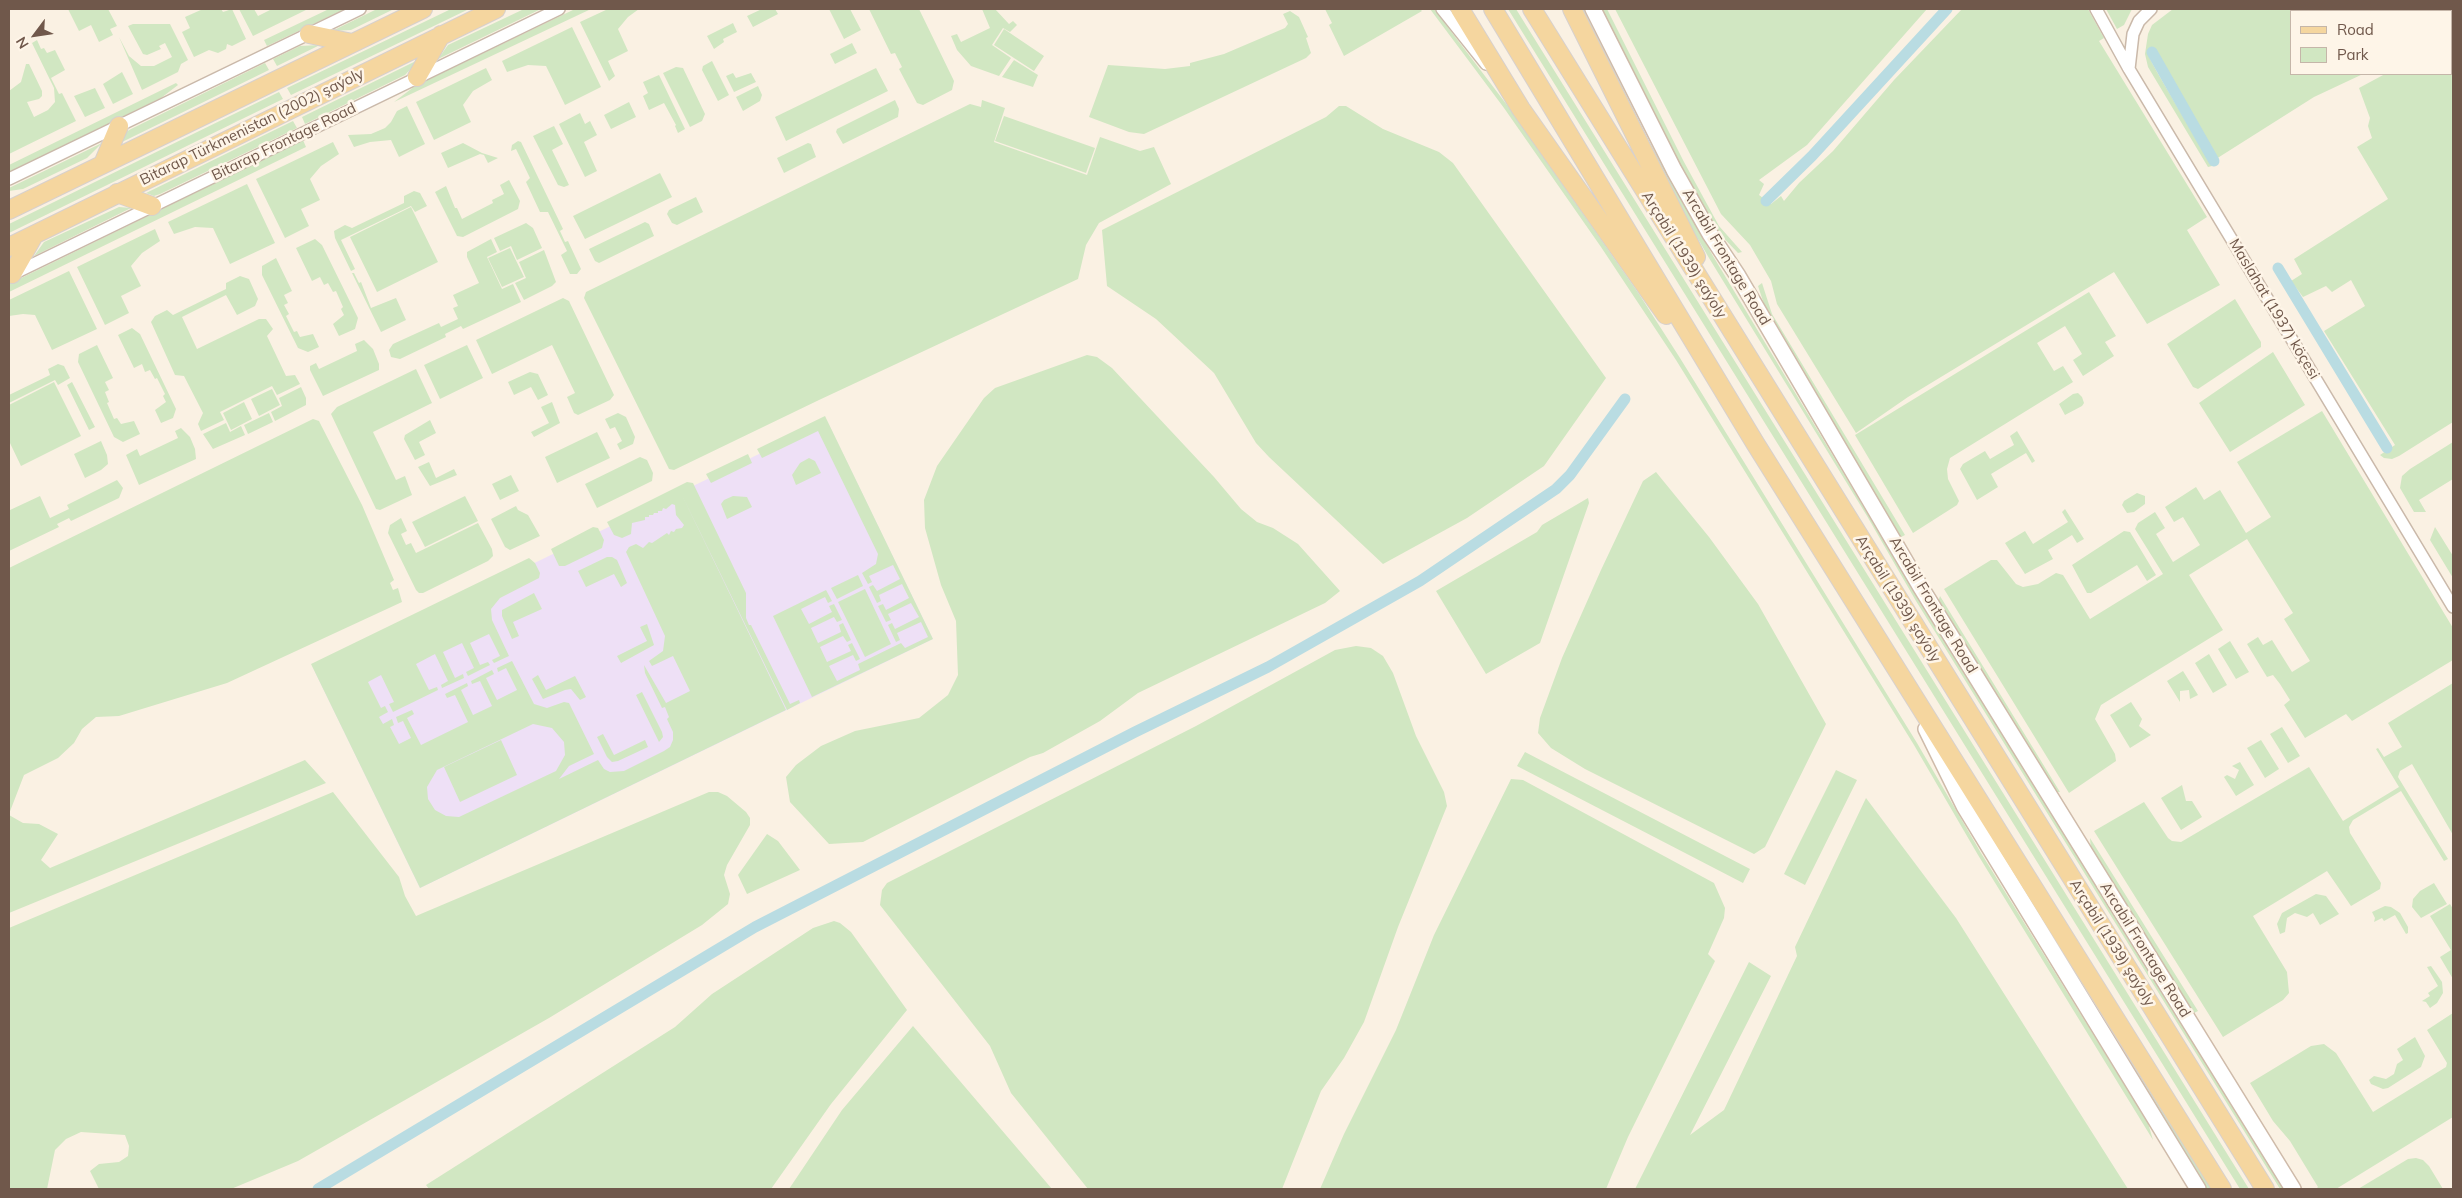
<!DOCTYPE html>
<html>
<head>
<meta charset="utf-8">
<style>
	body { margin:0 }
	#map { position:relative; width:2462px; height:1198px; overflow:hidden; background:#faf1e3; font-family:Mulish,sans-serif }
	canvas { display:block }
	.frame { position:absolute; inset:0; border:10px solid #70584b; pointer-events:none }
	.legend { position:absolute; left:2290px; top:10px; width:162px; height:65px; box-sizing:border-box; background:#fef5e8; border:1px solid #c5b6a9; margin:0; padding:6px 9px; list-style:none; font-size:15px; color:#70584b }
	.legend li { display:flex; align-items:center; gap:10px; height:25px }
	.legend b { width:25px; border:1px solid #c5b6a9 }
	.north { position:absolute; left:10px; top:10px; width:50px; height:50px; -webkit-text-stroke:4px #fef5e8; paint-order:stroke; rotate:239deg; font-size:14px; font-weight:700; line-height:20px; text-align:center; color:#70584b }
	.north::after { content:''; display:block; margin:auto; width:18px; height:22px; background:#70584b; clip-path:polygon(50% 0,100% 100%,50% 72%,0 100%) }
</style>
</head>
<body>
<div id="map">
<canvas width="2462" height="1198"></canvas>
<div class="frame"></div>
<ul class="legend">
<li><b style="height:6px;background:#f5d69f"></b>Road</li>
<li><b style="height:14px;background:#d1e7c2"></b>Park</li>
</ul>
<div class="north">N</div>
</div>
<script>
const c = document.querySelector('canvas').getContext('2d');
c.lineJoin = 'round';
function fillPath(path, color) { c.fillStyle = color; c.fill(path, 'evenodd'); }
const poly = rows => new Path2D(rows.map(r => 'M' + r).join(''));
function stroke(path, color, width, dash) { c.strokeStyle = color; c.lineWidth = width; c.lineCap = dash ? 'butt' : 'round'; c.setLineDash(dash || []); c.stroke(path); }
function drawText(font, color, halo, rows, align = 'center') {
  c.font = font + ' Mulish,sans-serif'; c.lineWidth = 5; c.setLineDash([]); c.textBaseline = 'middle'; c.strokeStyle = halo; c.fillStyle = color; for (const [text, x, y, turn = 0] of rows) {
    c.save(); c.translate(x, y); c.rotate((+turn || 0) * Math.PI / 180); c.textAlign = isNaN(turn) ? turn : align; if (halo) c.strokeText(text, 0, 0); c.fillText(text, 0, 0); c.restore();
  }
}
const education = poly([
	[827,421,933,639,420,888,314,670]
]);
const green = poly([
	[68,9,108,9,117,26,110,29,113,35,99,42,91,25,79,31],
	[203,9,221,9,223,12,232,9,246,39,232,46,227,44,226,49,218,53,209,50,194,57,182,32,190,28,185,17],
	[239,9,254,9,258,16,272,9,308,9,253,36],
	[329,9,345,9,267,46,264,40],
	[377,9,394,9,351,30,332,31],
	[451,9,469,9,291,95,287,88],
	[524,9,541,9,438,59,448,45],
	[575,9,591,9,394,102,415,86],
	[608,9,639,9,628,17,618,29,628,51,608,61,615,76,609,81,580,22],
	[762,9,775,9,778,14,753,27,747,16],
	[829,9,850,9,861,30,844,39],
	[869,9,919,9,954,81,952,90,923,105,917,103,899,69,902,67,895,53,891,54],
	[982,9,995,9,1009,24,1013,21,1017,25,1010,32,1003,28,992,45,1011,58,999,76,971,66,957,50,951,36,957,34,961,42,990,28],
	[1325,9,1420,9,1422,11,1344,56,1329,25,1332,23],
	[1430,9,1434,9,1507,105,1639,294,1680,358,1917,743,1981,853,2148,1123,2153,1140,1978,855,1914,745,1676,360,1601,247,1504,108],
	[1508,9,1516,9,2249,1189,2240,1189],
	[1579,9,1584,9,1649,141,1713,256,1919,599,2284,1189,2280,1189,1916,601,1867,516,1709,258,1676,201],
	[1601,9,1607,9,1684,162,1719,226,1742,252,1738,253,1714,228,1679,164],
	[1615,9,1927,9,1807,145,1759,180,1764,184,1759,195,1771,204,1781,196,1784,201,1799,183,1833,151,1894,80,1962,9,2088,9,2104,38,2099,41,2207,217,2187,230,2220,285,2147,324,2114,272,1908,397,1856,433,1777,304,1771,281,1750,245,1721,214],
	[2106,9,2132,9,2124,25,2117,29],
	[2173,9,2342,9,2340,11,2291,11,2291,74,2363,74,2314,97,2216,159,2154,50,2150,51,2150,59,2157,72,2212,166,2208,167,2148,67,2145,54,2148,34,2152,25],
	[1290,11,1299,17,1308,37,1306,38,1311,53,1306,58,1144,134,1129,132,1089,117,1108,65,1165,69,1190,66,1190,63,1224,54,1285,28,1288,24,1283,14],
	[733,23,737,32,723,39,724,42,714,49,707,36],
	[133,24,170,24,188,60,181,64,178,72,142,90,119,37,129,56,141,66,154,66,172,57,165,43,159,46,161,49,147,55,143,54,128,26],
	[572,27,601,87,565,105,546,66,528,65,507,72,502,61],
	[1004,29,1044,56,1034,71,994,45],
	[2453,35,2453,422,2399,456,2392,459,2384,458,2380,455,2395,445,2324,331,2365,306,2351,280,2332,292,2326,286,2303,297,2291,281,2302,274,2294,259,2388,199,2357,147,2372,138,2368,126,2370,118,2359,88,2385,74,2451,74,2451,37],
	[37,40,41,49,44,48,47,53,55,50,65,70,51,78,59,94,62,93,76,121,9,154,9,91,21,82,26,64,29,64,42,91,42,96,39,99,27,102,34,117,48,110,55,102,54,88,32,43],
	[852,43,857,53,835,64,830,54],
	[320,45,277,66,273,59,300,46],
	[420,59,405,75,305,124,302,117],
	[1014,60,1038,75,1033,87,1002,77],
	[712,61,729,95,718,101,702,70,703,66],
	[265,63,269,70,120,143,126,132,131,129],
	[676,67,683,68,705,114,702,121,690,127,663,73],
	[486,68,492,80,473,91,463,105,471,122,434,140,416,102],
	[876,68,888,91,786,141,775,117],
	[122,72,133,94,113,104,103,84],
	[733,73,736,78,751,73,756,82,734,92,726,76],
	[659,75,685,129,678,133,675,126,676,125,664,103,649,110,643,96,648,93,643,82],
	[176,83,178,85,161,98,9,172,9,165],
	[758,86,762,95,760,101,743,111,736,97],
	[95,88,105,108,85,117,74,96],
	[279,92,283,99,9,233,9,224],
	[895,100,899,109,898,117,843,144,836,132,837,129],
	[982,100,1005,108,994,142,1087,175,1100,137,1140,151,1154,147,1171,184,1099,223,1086,245,1078,279,819,400,674,470,669,469,584,298,586,292,970,104,981,107],
	[629,102,636,117,611,129,604,115],
	[407,106,425,144,399,157,391,140,370,142,354,147,348,135,371,134,385,128,391,122,397,111],
	[1339,106,1346,106,1383,129,1439,152,1453,163,1606,378,1544,466,1467,518,1383,564,1269,457,1256,443,1214,373,1156,319,1107,286,1102,230,1326,117],
	[580,113,585,124,590,121,597,135,584,142,597,171,585,177,559,124],
	[1004,116,1095,148,1086,173,995,141],
	[293,121,297,128,160,194,154,196,146,193],
	[554,126,563,144,552,150,569,185,564,187,558,185,533,136],
	[303,140,306,147,9,292,9,284],
	[518,141,521,142,563,229,560,231,565,242,568,241,581,269,577,274,570,274,561,255,567,251,548,212,540,212,526,182,530,178,516,149,511,151,512,145],
	[333,142,339,154,321,166,310,179,320,200,301,209,309,226,285,238,256,179],
	[102,143,87,158,23,189,9,191,9,188],
	[463,143,482,153,498,158,488,163,484,155,480,154,448,168,441,153],
	[808,143,811,144,816,157,784,173,777,158],
	[660,173,672,197,585,239,573,216],
	[509,180,520,201,518,209,463,237,457,236,435,192,446,186,455,208,457,208,462,219,493,203,492,200,504,194,500,185],
	[247,184,275,243,230,264,213,228,195,227,174,234,168,222],
	[414,191,420,193,427,206,415,212,411,206,341,240,355,269,351,271,335,238,334,231,345,225,352,228,404,203,404,196],
	[696,197,703,212,677,225,672,223,667,214,669,210],
	[119,207,131,208,34,256,44,242],
	[411,207,438,262,377,292,350,237],
	[645,222,649,224,654,236,599,263,595,261,589,249],
	[526,223,533,228,542,248,517,260,511,246,500,251,494,238],
	[155,229,160,241,142,253,131,266,141,286,121,296,129,313,105,325,77,267],
	[315,239,322,245,358,318,355,329,339,336,333,324,344,315,341,309,343,307,336,291,333,292,328,283,324,285,320,277,312,281,296,248],
	[491,239,497,252,487,257,502,289,513,284,521,302,463,329,461,326,445,334,446,337,400,359,391,357,389,350,393,344,439,323,441,327,458,319,453,308,458,306,453,295,479,283,467,257,467,252],
	[510,248,524,277,502,287,488,258],
	[544,250,556,282,552,286,524,300,515,283,526,278,519,262],
	[276,258,292,291,284,295,288,303,284,305,289,314,286,316,294,332,297,331,300,337,313,334,319,347,308,352,298,348,262,275,262,266],
	[69,271,97,329,52,350,35,315,23,314,9,316,9,300],
	[352,273,354,273,359,283,361,282,371,308,396,298,406,320,381,332],
	[240,276,249,279,258,299,255,306,237,315,226,295,182,317,197,349,259,319,266,319,273,329,267,336,286,376,295,375,300,384,277,395,272,386,220,412,224,420,201,431,198,424,203,413,184,376,175,375,151,322,155,316,167,310,173,315,226,289,226,283],
	[1762,283,1772,314,1905,535,1901,537,1768,316,1758,286],
	[2089,292,2116,336,2105,342,2114,356,2083,376,2073,360,2082,354,2065,326,2037,343,2054,371,2063,366,2073,382,1950,458,1947,469,1948,479,1959,501,1957,505,1913,533,1855,435],
	[563,298,569,301,614,395,610,400,578,415,574,413,567,397,575,393,552,345,492,374,476,340],
	[2235,299,2261,342,2261,347,2198,389,2193,387,2167,344],
	[132,328,140,334,176,409,173,418,161,423,155,410,166,402,163,396,165,394,157,378,155,379,150,370,145,372,142,364,134,368,118,335],
	[364,340,373,349,379,364,379,370,323,396,310,370,310,366,316,363,319,369,357,351,355,344],
	[97,345,113,378,105,382,109,390,105,392,109,402,107,403,114,419,117,418,121,424,134,421,140,434,123,442,114,437,78,362,79,354],
	[467,345,483,378,440,399,424,365],
	[2273,352,2305,405,2230,452,2199,403],
	[1087,355,1097,357,1112,368,1214,477,1241,509,1257,522,1273,528,1298,544,1340,591,1325,603,1138,693,1100,721,1043,753,1030,757,863,842,829,844,790,802,786,777,796,765,821,746,855,731,919,718,948,695,958,675,956,621,941,585,925,528,924,500,937,466,984,398,995,388],
	[58,364,64,366,70,378,58,385,55,380,9,403,9,395,50,375,48,369],
	[416,369,432,403,373,432,396,480,405,476,412,495,380,510,376,509,331,414,337,407],
	[530,372,538,374,548,395,538,400,531,387,514,395,508,382],
	[54,382,81,436,21,466,9,441,9,405],
	[72,382,95,427,89,430,67,385],
	[301,387,306,398,306,405,275,421,271,412,282,406,279,398],
	[272,389,280,405,259,416,251,399],
	[2078,393,2082,397,2084,403,2082,406,2065,415,2059,404,2073,394],
	[244,402,252,419,231,430,223,413],
	[552,402,560,423,534,437,531,432,549,423,541,407],
	[2322,411,2453,628,2453,660,2352,721,2346,714,2305,738,2284,705,2290,700,2280,684,2273,675,2267,677,2247,644,2258,637,2263,645,2272,640,2292,672,2310,661,2284,619,2293,613,2247,539,2189,575,2223,630,2101,705,2095,719,2115,754,2116,761,2069,793,1944,589,1991,560,1997,560,2016,584,2023,587,2038,584,2056,573,2063,575,2090,619,2163,574,2135,529,2138,523,2155,512,2165,528,2156,534,2173,562,2200,545,2183,517,2174,522,2165,507,2196,487,2204,500,2220,490,2246,533,2271,517,2237,462],
	[269,413,273,422,248,434,244,425],
	[618,413,626,417,635,437,633,444,620,450,617,444,622,441,615,427,610,429,605,419],
	[825,416,933,639,812,697,773,616,826,590,832,601,828,603,825,597,801,609,809,624,832,612,829,606,834,604,842,620,837,622,834,617,811,628,818,643,841,632,839,625,843,623,851,640,847,642,843,636,820,647,827,662,851,651,848,645,852,643,860,659,856,661,853,655,829,666,837,681,860,670,858,664,901,643,905,648,928,637,921,622,897,633,900,640,896,642,888,625,892,623,895,629,919,617,911,603,888,614,891,620,886,622,878,606,883,604,886,610,909,598,902,584,879,595,881,601,877,603,869,587,873,585,877,591,900,579,893,565,869,576,872,582,868,584,862,573,876,564,878,554,818,431,762,458,757,449],
	[313,419,319,421,322,427,362,505,394,580,390,583,393,590,398,588,402,602,227,683,119,716,96,717,82,729,74,743,58,758,24,775,9,814,9,568],
	[430,420,436,433,419,442,425,455,415,460,404,439,405,435],
	[226,423,230,432,241,426,245,435,213,449,203,434],
	[181,428,190,437,195,449,196,459,139,485,126,455,137,449,140,456,178,438,175,431],
	[2017,431,2035,461,2032,463,2026,453,1991,474,1998,487,1977,500,1960,469,1963,464,1985,451,1990,459,2014,445,2010,436],
	[597,432,610,458,557,483,545,457],
	[101,441,107,455,108,464,101,470,85,478,74,454],
	[2453,442,2453,479,2419,500,2426,512,2414,512,2400,488,2402,476,2410,469],
	[748,454,752,463,711,483,706,474],
	[640,457,647,460,653,473,652,481,597,508,585,484],
	[809,458,815,461,821,473,796,485,792,475,800,463],
	[429,462,436,478,454,469,457,475,430,486,418,467],
	[1656,472,1709,537,1758,604,1826,724,1765,847,1754,854,1585,769,1551,748,1538,733,1540,718,1562,658,1601,570,1643,481],
	[511,475,519,491,500,500,492,484],
	[117,480,123,488,119,498,71,521,69,518,57,524,59,527,9,551,9,508,10,510,40,496,50,518,69,509,67,505],
	[687,482,693,483,746,593,746,618,749,625,751,625,790,704,799,700,800,703,787,710,680,491,786,710,420,888,311,664,529,558,535,563,540,573,539,578,500,598,491,609,492,620,509,656,494,663,492,660,500,656,489,634,470,643,480,665,488,662,490,665,468,676,466,672,474,668,462,643,443,652,455,678,463,674,464,678,442,688,441,685,448,681,435,654,416,664,429,690,437,687,438,690,393,712,389,704,394,702,381,675,368,682,381,708,385,706,388,712,379,717,383,724,392,719,394,725,390,727,399,744,411,738,403,721,398,723,396,717,412,710,414,714,407,718,421,745,468,722,455,695,447,698,445,694,467,683,468,686,461,690,473,715,492,706,480,681,472,684,471,681,492,670,494,674,486,678,497,700,517,690,506,668,498,672,497,668,512,661,534,704,547,708,564,702,569,703,594,754,569,766,559,779,598,760,604,769,610,772,624,771,664,751,670,747,673,740,673,732,667,719,669,717,665,707,662,708,645,673,644,665,666,703,690,691,673,656,652,666,649,661,663,651,665,636,626,552,629,547,636,544,643,548,649,542,652,543,667,533,669,535,671,531,674,532,676,529,682,528,684,525,676,515,675,505,672,504,666,509,663,508,662,511,658,511,658,513,654,513,653,515,649,515,649,517,645,517,645,520,632,523,631,534,622,538,614,535,607,522],
	[533,724,552,728,564,742,565,755,556,771,459,817,446,816,435,810,428,799,427,787,437,770],
	[2137,493,2145,496,2145,504,2134,512,2127,513,2122,505,2124,501],
	[465,496,478,521,425,547,412,522],
	[733,496,747,497,752,507,727,519,721,504,724,500],
	[1588,498,1589,503,1540,643,1486,674,1436,591,1537,532,1542,525],
	[516,506,518,510,528,515,540,536,510,550,505,547,491,519],
	[2065,509,2084,539,2077,543,2072,535,2048,550,2053,559,2025,574,2005,543,2025,531,2033,544,2068,522,2062,512],
	[401,518,407,531,401,534,406,545,411,543,416,553,478,523,492,549,493,556,488,561,423,593,419,593,416,590,388,533,390,525],
	[593,527,598,528,604,540,602,548,565,566,559,566,551,549],
	[2435,527,2453,556,2453,578,2430,540],
	[2124,531,2130,532,2156,575,2147,581,2137,565,2091,593,2087,593,2072,565],
	[607,557,612,557,617,560,627,583,621,587,614,574,586,587,578,571],
	[858,575,863,586,837,599,831,588],
	[865,589,891,644,865,657,838,602],
	[534,593,542,609,513,622,519,636,512,639,502,616,502,610],
	[1940,596,2060,792,2054,792,1938,602],
	[647,624,654,645,621,663,617,656,647,641,640,627],
	[2230,641,2249,672,2236,679,2218,649],
	[1356,646,1371,648,1383,656,1393,673,1416,736,1444,792,1447,806,1398,927,1364,1022,1344,1058,1321,1091,1282,1189,1088,1189,1011,1093,990,1046,880,905,882,890,887,883,1196,726,1335,650],
	[2209,654,2227,685,2213,693,2195,663],
	[2183,671,2198,695,2190,699,2189,690,2180,691,2180,702,2167,681],
	[538,675,546,690,575,676,586,697,580,700,571,689,565,690,543,699,532,679],
	[2453,683,2453,835,2412,764,2400,771,2398,777,2448,859,2444,861,2401,791,2353,820,2349,827,2350,833,2381,883,2380,889,2351,906,2327,871,2253,916,2287,972,2289,993,2283,1000,2223,1037,2094,831,2144,802,2168,838,2172,841,2181,842,2309,767,2343,821,2399,787,2376,749,2378,748,2384,757,2402,747,2388,723],
	[642,692,662,732,663,737,659,742,636,695],
	[2131,702,2142,719,2139,726,2151,735,2130,748,2110,715],
	[2282,727,2300,756,2288,763,2270,734],
	[603,734,614,755,645,740,648,747,618,761,612,762,607,757,597,737],
	[501,740,517,775,460,802,444,767],
	[2261,740,2279,769,2265,778,2247,748],
	[1525,752,1750,869,1743,883,1517,766],
	[305,760,326,783,9,913,9,815,23,823,39,824,58,834,41,860,50,868],
	[2240,762,2254,785,2236,796,2224,777,2227,775,2235,779,2239,770,2232,766],
	[1836,770,1857,780,1805,885,1784,874],
	[1511,779,1523,780,1714,883,1725,908,1724,918,1708,954,1715,961,1628,1137,1606,1189,1320,1189,1344,1134,1396,1030,1434,935],
	[2182,785,2186,801,2192,801,2202,817,2181,830,2161,798],
	[333,792,399,877,405,896,416,916,709,792,718,792,727,796,746,812,750,818,750,825,727,865,724,875,730,894,728,904,702,925,549,1018,298,1161,231,1189,99,1189,90,1171,99,1164,119,1162,128,1156,129,1146,125,1135,81,1132,66,1139,55,1150,47,1189,9,1189,9,928],
	[1866,798,1956,918,2128,1189,1635,1189,1749,962,1771,976,1690,1135,1724,1110,1797,956,1795,947],
	[767,834,778,841,800,870,747,894,738,875],
	[2090,838,2198,1011,2194,1013,2091,850],
	[2434,883,2447,904,2421,918,2412,907,2413,899,2420,891],
	[2316,894,2326,896,2339,914,2320,925,2313,913,2307,917,2295,913,2287,918,2285,932,2280,934,2277,924,2282,913],
	[2450,904,2453,909,2453,979,2440,957,2451,950,2430,916],
	[2385,906,2391,907,2400,913,2408,927,2408,933,2406,934,2395,915,2384,921,2382,918,2374,922,2375,918,2372,912],
	[834,921,840,923,851,932,907,1010,831,1104,771,1189,429,1189,426,1185,675,1027,712,994,813,928],
	[2067,953,2213,1189,2207,1189,2063,956],
	[2431,966,2442,982,2443,993,2437,1003,2430,1008,2426,1002,2422,1001,2430,996,2428,993,2438,986,2427,967],
	[2453,1013,2453,1117,2336,1189,2316,1189,2318,1187,2290,1141,2273,1121,2250,1083,2311,1046,2324,1044,2336,1053,2373,1112,2446,1067,2447,1063,2427,1030],
	[913,1026,1052,1189,789,1189,842,1110],
	[2415,1037,2425,1056,2421,1067,2388,1088,2383,1089,2371,1084,2369,1080,2374,1076,2386,1079,2394,1074,2397,1064,2403,1060,2397,1049],
	[2416,1158,2423,1160,2429,1166,2443,1189,2358,1189,2408,1159]
]);
const canal = poly([
	[2152,52,2214,161],
	[1766,201,1812,156,1947,9],
	[2278,268,2387,448],
	[318,1189,755,927,1135,732,1268,667,1420,581,1556,489,1570,475,1625,399]
]);
const street = poly([
	[1442,9,1486,64],
	[2096,9,2129,69],
	[2151,9,2139,21,2133,34,2129,69,2453,607],
	[9,179,360,9],
	[13,274,559,9]
]);
const secondary = poly([
	[1593,9,1674,170,1710,234,1738,276,1920,586,2293,1189],
	[1926,729,1964,806,2198,1189]
]);
const primary = poly([
	[1460,9,1521,109,1666,315],
	[1493,9,1755,443,2222,1189],
	[1532,9,2265,1189],
	[1572,9,1696,257],
	[309,34,352,43],
	[417,77,441,35],
	[103,164,119,126],
	[117,193,152,206],
	[9,210,423,9],
	[9,247,496,9],
	[12,274,34,235]
]);
const streetNames = [
	["Bitarap Türkmenistan (2002) şaýoly",252,127,-26],
	["Bitarap Frontage Road",284,142,-26],
	["Arçabil (1939) şaýoly",1684,255,58],
	["Arcabil Frontage Road",1726,257,59],
	["Maslahat (1937) köçesi",2274,309,59],
	["Arçabil (1939) şaýoly",1898,599,58],
	["Arcabil Frontage Road",1933,605,59],
	["Arçabil (1939) şaýoly",2112,943,58],
	["Arcabil Frontage Road",2145,950,58]
];
fillPath(education, '#eee0f6');
fillPath(green, '#d1e7c2');
stroke(canal, '#b9dce2', 11);
stroke(street, '#cab9aa', 14);
stroke(secondary, '#cfbbaa', 18);
stroke(primary, '#d7d0cd', 20);
stroke(street, '#fff', 11);
stroke(secondary, '#fff', 15);
stroke(primary, '#f5d69f', 18);
drawText('15px', '#70584b', '#fef5e8', streetNames);
</script>
</body>
</html>
